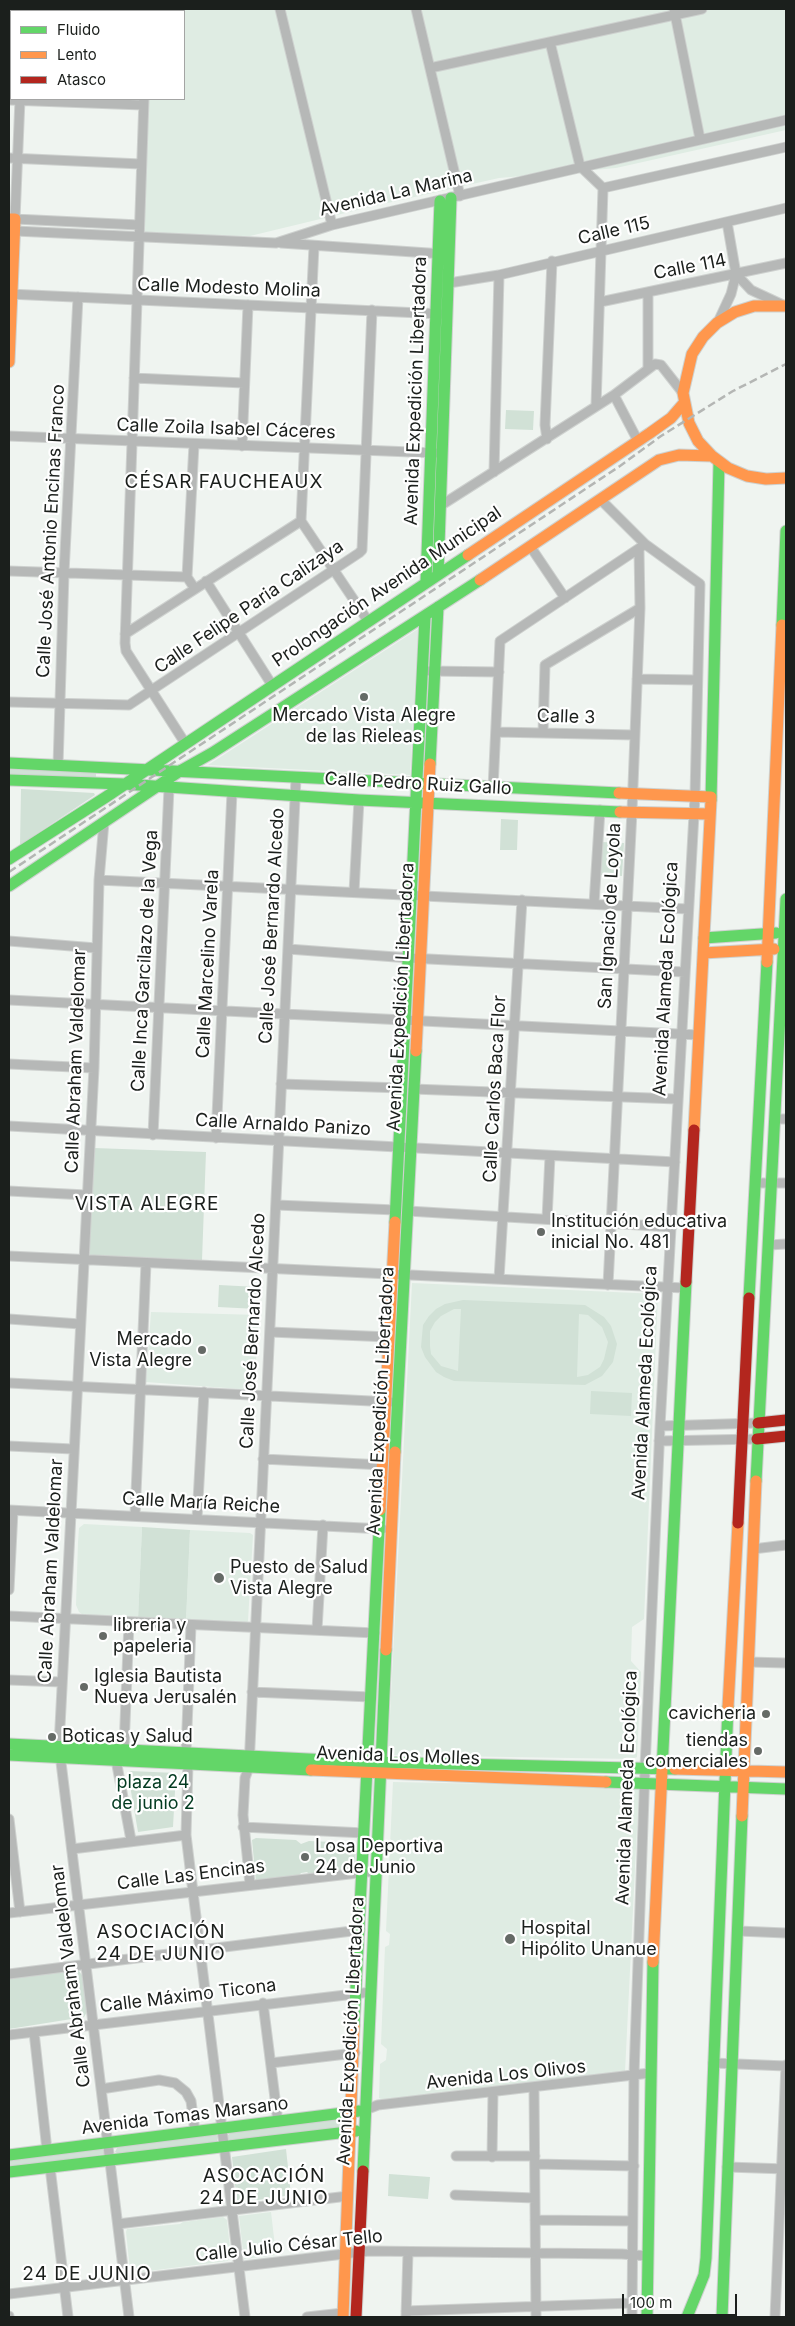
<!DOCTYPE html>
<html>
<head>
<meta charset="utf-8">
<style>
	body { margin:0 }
	#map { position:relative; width:795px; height:2326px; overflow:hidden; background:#eff4f0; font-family:Inter,sans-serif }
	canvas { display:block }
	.frame { position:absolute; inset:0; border:10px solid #1b1f1c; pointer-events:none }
	.legend { position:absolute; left:10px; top:10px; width:175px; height:90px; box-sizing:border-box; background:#fff; border:1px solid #a4a5a4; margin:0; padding:6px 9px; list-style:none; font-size:15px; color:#1b1f1c }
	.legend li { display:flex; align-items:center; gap:10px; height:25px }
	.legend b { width:25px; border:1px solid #a4a5a4 }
	.scale { position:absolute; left:622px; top:2294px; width:115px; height:22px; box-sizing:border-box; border:2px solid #1b1f1c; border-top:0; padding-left:6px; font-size:15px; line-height:18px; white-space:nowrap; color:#1b1f1c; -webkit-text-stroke:4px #fff; paint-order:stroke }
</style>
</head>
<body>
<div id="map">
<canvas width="795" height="2326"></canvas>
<div class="frame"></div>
<ul class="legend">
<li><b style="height:6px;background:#63d668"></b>Fluido</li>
<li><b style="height:6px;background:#ff974d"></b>Lento</li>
<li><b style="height:6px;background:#b3261e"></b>Atasco</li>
</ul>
<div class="scale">100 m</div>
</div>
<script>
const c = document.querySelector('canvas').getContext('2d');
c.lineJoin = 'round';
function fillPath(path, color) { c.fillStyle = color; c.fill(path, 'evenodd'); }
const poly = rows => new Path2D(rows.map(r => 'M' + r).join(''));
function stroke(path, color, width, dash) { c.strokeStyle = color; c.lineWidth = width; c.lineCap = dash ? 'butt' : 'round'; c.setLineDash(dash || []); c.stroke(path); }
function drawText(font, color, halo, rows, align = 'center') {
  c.font = font + ' Inter,sans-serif'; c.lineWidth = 4.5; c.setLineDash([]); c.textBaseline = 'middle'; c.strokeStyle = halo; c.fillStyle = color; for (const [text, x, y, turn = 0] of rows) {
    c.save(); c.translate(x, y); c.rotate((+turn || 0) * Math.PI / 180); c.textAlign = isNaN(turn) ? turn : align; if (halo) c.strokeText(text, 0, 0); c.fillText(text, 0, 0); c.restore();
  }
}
const built = poly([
	[153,9,786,9,786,130,616,168,499,178,370,207,250,236,143,235,149,99,184,99,184,11,153,11],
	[418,629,410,775,208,765],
	[412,1283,658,1294,644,1619,632,1627,631,1661,641,1672,637,1757,633,1759,388,1755],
	[151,1312,259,1315,254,1390,146,1382],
	[84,1524,142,1527,138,1619,86,1617,79,1612,76,1605,78,1542,79,1528],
	[190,1530,250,1533,253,1535,248,1621,246,1624,186,1621],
	[393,1782,639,1787,625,2072,385,2101,379,2098,380,2064,386,2060,387,2049,381,2044,385,1947,389,1945,390,1934,386,1931],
	[271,2212,276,2255,244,2259,239,2216],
	[223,2217,227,2220,231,2258,227,2261,133,2273,130,2270,126,2232,127,2229,180,2224,183,2222]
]);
const green = poly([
	[506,410,534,411,533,430,505,429],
	[9,769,96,772,96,781,9,776],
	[21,789,94,793,95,795,20,845],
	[501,819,518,820,517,850,500,850],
	[602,842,624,843,622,876,601,875],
	[94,1148,206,1152,202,1260,88,1256],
	[219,1285,258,1287,257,1309,218,1307],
	[463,1300,585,1305,604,1317,611,1326,617,1344,613,1362,602,1376,585,1385,454,1381,444,1377,436,1372,425,1357,421,1347,423,1325,429,1316,436,1309,445,1304],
	[454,1309,461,1309,458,1371,441,1366,431,1354,430,1346,430,1331,435,1322,441,1316],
	[579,1314,588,1315,602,1327,608,1342,604,1359,600,1367,588,1375,577,1377],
	[591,1391,632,1393,631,1416,590,1414],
	[142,1527,190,1530,186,1621,138,1619],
	[130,1771,176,1773,173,1827,138,1832,128,1774],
	[256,1838,296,1840,301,1844,309,1841,356,1843,355,1870,310,1875,307,1872,301,1873,298,1877,256,1882,252,1840],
	[78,1970,82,1975,87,2012,84,2017,9,2029,9,1978],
	[343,2119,346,2121,344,2127,232,2141,228,2139,228,2135,231,2132],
	[215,2135,218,2136,217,2142,119,2154,115,2152,118,2146],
	[102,2148,105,2154,9,2167,9,2160],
	[286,2149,291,2195,237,2203,232,2157],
	[389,2174,430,2177,428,2199,388,2196]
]);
const street = poly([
	[280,9,332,225],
	[416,9,460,196],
	[674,9,700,139],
	[24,11,24,9],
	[147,11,147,9],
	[550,42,580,166,603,188,596,406],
	[9,64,11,9],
	[430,68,702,9],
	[20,99,15,219,139,225],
	[144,99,125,643,126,651,185,743],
	[9,100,143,105],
	[9,158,141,164],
	[603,188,786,147],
	[15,231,276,243,332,225,786,120],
	[281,243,443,254],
	[736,274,751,290,781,304],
	[449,283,499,275,786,208],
	[648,292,648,369],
	[9,294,442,314],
	[600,302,786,263],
	[718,322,731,294,736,274,727,222],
	[134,378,244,383],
	[614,395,638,441],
	[9,436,436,453],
	[547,439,545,425,552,261],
	[194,444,187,577,195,589],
	[242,446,248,305],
	[494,472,499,275],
	[600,499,645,544,700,584,695,796,660,1426,645,1768,634,2075,632,2317],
	[440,506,614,395,655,364,661,365,683,393],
	[301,521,314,246],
	[301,521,368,621],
	[530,546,565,598],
	[9,571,187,577],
	[206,581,272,685],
	[125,634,301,521],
	[429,671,499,672],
	[637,679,697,680],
	[9,702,129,705,359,553,362,550,372,310],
	[497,732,635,735],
	[543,733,545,665,640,608],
	[58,766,64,573,78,297],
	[493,788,500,641,641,547],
	[104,822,99,880,94,1068,59,1746,129,2317],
	[99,880,688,909],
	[354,892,359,800],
	[594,904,600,810],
	[9,941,96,948],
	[288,949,409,958,685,972],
	[9,1000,699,1035],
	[9,1064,94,1068],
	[281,1084,402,1088],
	[413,1089,677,1099],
	[775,1119,786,1119],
	[9,1126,675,1162],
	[153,1135,169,788],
	[216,1138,232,792],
	[755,1183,786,1183],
	[9,1191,86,1195],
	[276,1205,396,1210],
	[408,1211,672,1227],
	[547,1219,550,1156],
	[769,1245,786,1244],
	[9,1256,685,1288],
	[499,1279,522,900],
	[608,1285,632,811,640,608,639,549],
	[9,1319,80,1324],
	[270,1332,389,1337],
	[9,1383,391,1402],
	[660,1426,758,1423],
	[659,1441,757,1439],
	[9,1446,73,1449],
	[263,1459,383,1465],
	[9,1510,383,1529],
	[135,1516,146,1263],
	[197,1519,204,1392],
	[753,1549,786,1545],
	[9,1590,13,1511],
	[9,1616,375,1633],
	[317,1630,323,1525],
	[749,1662,786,1663],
	[9,1680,62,1682],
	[252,1692,371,1697],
	[124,1749,129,1622],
	[186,1753,191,1625],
	[116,1760,131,1840],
	[188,1764,186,1835,245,2317],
	[9,1819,20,1912],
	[243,1827,364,1833],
	[72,1849,186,1835],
	[250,1884,243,1815,245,1778,249,1767,296,778],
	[9,1913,376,1871],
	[738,1931,786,1933],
	[9,1974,360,1930],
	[263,2003,278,2122],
	[34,2032,47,2150],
	[9,2035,371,1992],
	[271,2063,355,2053],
	[713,2063,786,2066],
	[534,2088,536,2317],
	[101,2089,159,2080,175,2083,186,2092,191,2101,195,2132],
	[365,2110,378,2105,650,2073],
	[456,2156,535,2156],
	[492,2157,493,2092],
	[535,2164,634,2166],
	[50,2167,68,2317],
	[727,2167,786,2169],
	[455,2195,535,2198],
	[535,2220,632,2221],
	[118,2224,348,2196],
	[9,2294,369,2251,622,2254,648,2256],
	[406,2311,632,2303],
	[9,2316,9,2317],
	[307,2317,343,2313],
	[406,2317,408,2252],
	[775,2317,786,2065]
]);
const fast = poly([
	[438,574,451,198],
	[426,582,440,201],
	[782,625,786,531],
	[9,763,619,793],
	[430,764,438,607],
	[9,780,124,784,359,800,620,812],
	[711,800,719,463],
	[9,859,106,797,468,555],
	[9,886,180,771,212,753,480,580],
	[704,938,776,933],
	[395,1222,425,617],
	[749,1298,767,962],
	[395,1452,416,1051],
	[756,1481,786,899],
	[9,1744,368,1762,675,1769],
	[9,1755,311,1770],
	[662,1770,686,1282],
	[606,1782,786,1789],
	[354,2026,380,1510],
	[9,2155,359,2111],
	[363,2171,386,1650],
	[9,2172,356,2131],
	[647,2317,653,1962],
	[687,2317,704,2275,706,2258,728,1707],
	[722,2317,742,1816]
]);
const slow = poly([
	[9,219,15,219,9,362],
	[786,306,754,306,735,312,717,323,703,337,692,354,683,393,689,423,698,441,712,456,728,468,747,476,766,479,786,478],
	[468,555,650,433,671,418,684,403],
	[480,580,659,460,679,455,712,456],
	[619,793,711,797],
	[620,812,710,814],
	[703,953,774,949],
	[767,962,782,625],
	[416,1051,430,764],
	[694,1130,711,800],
	[380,1510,395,1222],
	[386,1650,395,1452],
	[728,1707,738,1523],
	[675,1769,786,1772],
	[311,1770,606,1782],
	[742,1816,756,1481],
	[653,1962,662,1770],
	[343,2317,354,2026]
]);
const jam = poly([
	[686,1282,694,1130],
	[758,1423,786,1420],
	[757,1439,786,1436],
	[738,1523,749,1298],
	[356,2317,363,2171]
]);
const rail = poly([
	[9,872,620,466,661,436,733,391,786,364]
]);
const markers = [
	[364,697,5,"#656a66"],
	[541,1232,5,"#656a66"],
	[202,1350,5,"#656a66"],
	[219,1578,6,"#656a66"],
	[103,1636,5,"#656a66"],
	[84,1687,5,"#656a66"],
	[766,1714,5,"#656a66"],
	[52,1737,5,"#656a66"],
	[758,1751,5,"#656a66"],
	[305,1857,5,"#656a66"],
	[510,1939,6,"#656a66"]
];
const streetNames = [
	["Avenida La Marina",396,193,-13],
	["Calle 115",614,231,-13],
	["Calle 114",690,267,-11],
	["Calle Modesto Molina",229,288,2],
	["Avenida Expedición Libertadora",416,391,-88],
	["Calle Zoila Isabel Cáceres",226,429,2],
	["Calle José Antonio Encinas Franco",51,531,-87],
	["Prolongación Avenida Municipal",387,587,-34],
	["Calle Felipe Paria Calizaya",249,607,-34],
	["Calle 3",566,717,2],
	["Calle Pedro Ruiz Gallo",418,784,3],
	["San Ignacio de Loyola",610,916,-87],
	["Calle José Bernardo Alcedo",272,926,-87],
	["Calle Inca Garcilazo de la Vega",145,961,-87],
	["Calle Marcelino Varela",208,964,-87],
	["Avenida Alameda Ecológica",666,979,-87],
	["Avenida Expedición Libertadora",401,997,-87],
	["Calle Abraham Valdelomar",76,1061,-88],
	["Calle Carlos Baca Flor",495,1089,-87],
	["Calle Arnaldo Panizo",283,1125,3],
	["Calle José Bernardo Alcedo",253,1331,-87],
	["Avenida Alameda Ecológica",645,1383,-87],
	["Avenida Expedición Libertadora",381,1401,-87],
	["Calle María Reiche",201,1503,3],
	["Calle Abraham Valdelomar",51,1571,-87],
	["Avenida Los Molles",398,1756,2],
	["Avenida Alameda Ecológica",627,1788,-88],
	["Calle Las Encinas",191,1875,-7],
	["Calle Abraham Valdelomar",71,1976,-97],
	["Calle Máximo Ticona",188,1996,-7],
	["Avenida Expedición Libertadora",351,2031,-87],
	["Avenida Los Olivos",506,2075,-6],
	["Avenida Tomas Marsano",185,2116,-7],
	["Calle Julio César Tello",289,2246,-6]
];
const poiNames = [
	["Mercado Vista Alegre",364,716,"center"],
	["de las Rieleas",364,737,"center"],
	["Institución educativa",551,1222],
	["inicial No. 481",551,1243],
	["Mercado",192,1340,"right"],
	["Vista Alegre",192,1361,"right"],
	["Puesto de Salud",230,1568],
	["Vista Alegre",230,1589],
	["libreria y",113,1626],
	["papeleria",113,1647],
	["Iglesia Bautista",94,1677],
	["Nueva Jerusalén",94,1698],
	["cavicheria",756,1714,"right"],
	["Boticas y Salud",62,1737],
	["tiendas",748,1741,"right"],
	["comerciales",748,1762,"right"],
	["Losa Deportiva",315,1847],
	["24 de Junio",315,1868],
	["Hospital",521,1929],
	["Hipólito Unanue",521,1950]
];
const parkNames = [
	["plaza 24",153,1783],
	["de junio 2",153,1804]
];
const neighbourhoodNames = [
	["CÉSAR FAUCHEAUX",224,482],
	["VISTA ALEGRE",147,1204],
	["ASOCIACIÓN",161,1932],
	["24 DE JUNIO",161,1954],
	["ASOCACIÓN",264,2176],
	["24 DE JUNIO",264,2198],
	["24 DE JUNIO",87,2274]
];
fillPath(built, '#dfece3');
fillPath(green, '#d1e1d6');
stroke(street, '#ced1cf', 11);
stroke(fast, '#ced1cf', 13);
stroke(slow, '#ced1cf', 13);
stroke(jam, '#ced1cf', 13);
stroke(street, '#b6b8b7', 9);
stroke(fast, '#63d668', 11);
stroke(slow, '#ff974d', 11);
stroke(jam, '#b3261e', 11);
stroke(rail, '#b4b6b4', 2.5, [8, 4]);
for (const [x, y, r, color] of markers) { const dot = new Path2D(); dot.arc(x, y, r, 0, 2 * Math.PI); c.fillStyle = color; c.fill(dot); stroke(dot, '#fff', 2); }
drawText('18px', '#1b1f1c', '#fff', streetNames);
drawText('18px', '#1b1f1c', '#fff', poiNames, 'left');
drawText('18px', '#033b21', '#fff', parkNames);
c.letterSpacing = '1px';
drawText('19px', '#1b1f1c', '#fff', neighbourhoodNames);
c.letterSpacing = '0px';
</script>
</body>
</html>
